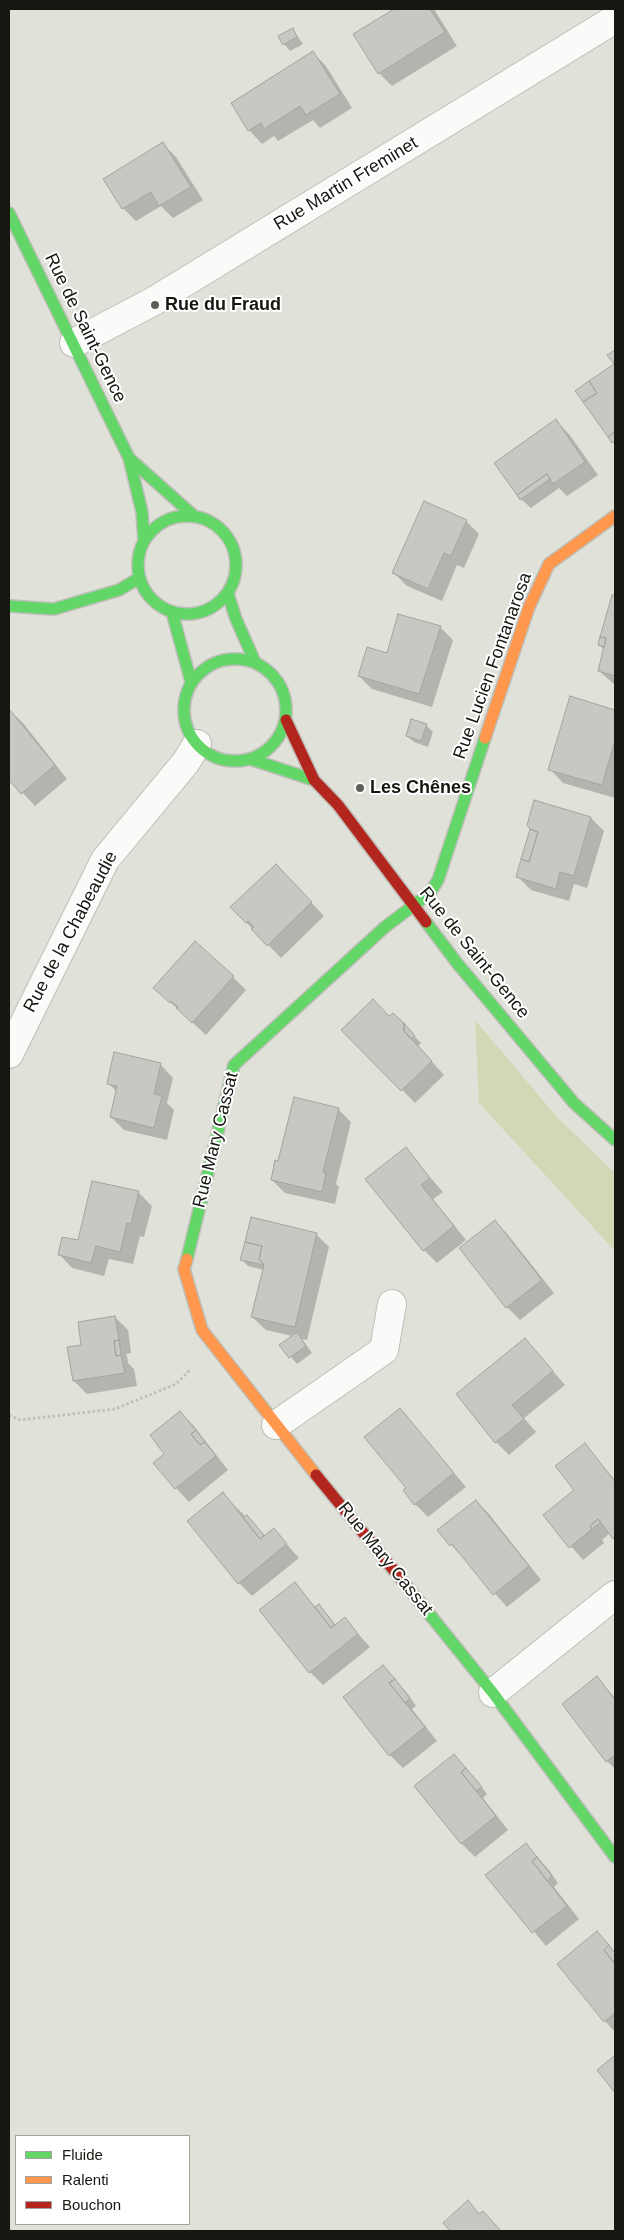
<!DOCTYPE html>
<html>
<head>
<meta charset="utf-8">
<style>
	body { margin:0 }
	#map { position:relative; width:624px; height:2240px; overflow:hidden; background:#e0e2d9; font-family:Helvetica,sans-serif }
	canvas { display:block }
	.frame { position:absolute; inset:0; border:10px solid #161711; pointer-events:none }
	.legend { position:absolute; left:15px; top:2135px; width:175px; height:90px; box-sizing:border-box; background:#fff; border:1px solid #a2a2a0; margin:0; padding:6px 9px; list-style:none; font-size:15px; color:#161711 }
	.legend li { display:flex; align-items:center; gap:10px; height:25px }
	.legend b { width:25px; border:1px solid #a2a2a0 }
</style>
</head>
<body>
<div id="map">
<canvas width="624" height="2240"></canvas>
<div class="frame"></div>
<ul class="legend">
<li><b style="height:6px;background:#63d668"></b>Fluide</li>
<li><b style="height:6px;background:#ff974d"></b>Ralenti</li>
<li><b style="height:6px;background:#b3261e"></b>Bouchon</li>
</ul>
</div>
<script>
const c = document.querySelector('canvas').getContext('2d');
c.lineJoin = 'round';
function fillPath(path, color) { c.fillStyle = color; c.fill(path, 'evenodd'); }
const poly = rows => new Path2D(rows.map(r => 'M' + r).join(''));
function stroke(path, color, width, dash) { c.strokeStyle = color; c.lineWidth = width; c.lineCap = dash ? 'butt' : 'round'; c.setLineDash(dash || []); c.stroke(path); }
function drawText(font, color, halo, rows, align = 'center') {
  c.font = font + ' Helvetica,sans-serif'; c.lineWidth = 4; c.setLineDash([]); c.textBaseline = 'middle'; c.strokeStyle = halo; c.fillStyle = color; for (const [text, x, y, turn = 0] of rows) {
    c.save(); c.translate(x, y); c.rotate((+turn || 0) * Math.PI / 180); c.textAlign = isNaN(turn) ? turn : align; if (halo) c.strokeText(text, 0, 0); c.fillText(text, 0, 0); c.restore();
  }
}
const green = poly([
	[475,1020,557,1117,615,1173,615,1251,479,1103]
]);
const shadow = poly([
	[396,9,434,9,457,46,392,86,379,73,355,34],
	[293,30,303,44,290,51,284,44],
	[312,52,326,66,352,108,320,128,313,120,278,141,274,136,262,144,249,130,233,103],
	[163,144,176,157,203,200,173,218,161,206,136,221,123,208,105,179],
	[615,365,615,444,577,391],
	[556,421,569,434,598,475,567,496,559,488,531,508,521,499],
	[466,521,479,534,464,568,457,565,442,601,407,586,394,573],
	[613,596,615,597,615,685,599,671,604,650,599,644],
	[440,627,453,640,432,707,372,689,359,676],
	[571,698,615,711,615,798,563,783,550,769],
	[9,710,23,723,67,779,35,806,9,778],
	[426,725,433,732,428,747,414,742,407,736],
	[591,818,604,831,587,888,574,884,569,901,531,890,518,877],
	[289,879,324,916,281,958,232,908],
	[233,977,246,990,206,1035,155,988],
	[393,1014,421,1043,418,1046,444,1075,415,1103,343,1030,390,1018],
	[160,1064,173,1078,167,1103,174,1110,167,1140,124,1130,111,1117,117,1092,108,1083],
	[338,1109,351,1122,336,1184,339,1187,335,1204,285,1193,272,1180,279,1163],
	[405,1149,443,1192,433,1199,466,1240,437,1263,424,1250,367,1180],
	[139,1193,152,1206,144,1237,140,1236,133,1264,109,1259,104,1276,72,1268,59,1254,78,1242],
	[495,1221,508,1235,554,1293,520,1320,507,1307],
	[316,1234,329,1247,307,1340,302,1339,312,1353,297,1364,281,1345,292,1336,266,1330,252,1317,264,1270,248,1266,241,1259],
	[115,1317,128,1330,131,1353,126,1354,127,1356,128,1363,134,1369,137,1386,87,1394,74,1381,83,1346],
	[525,1339,565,1385,524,1418,536,1432,509,1455,496,1442],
	[400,1409,466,1487,428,1517,415,1504,407,1488],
	[180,1412,193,1425,228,1470,189,1502,176,1488,166,1454],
	[584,1444,615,1480,615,1539,610,1533,602,1540,604,1543,583,1560,544,1515,576,1490],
	[223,1494,265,1536,274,1530,299,1558,252,1596,239,1583],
	[476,1501,489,1514,541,1580,507,1607,439,1531],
	[294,1584,316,1608,325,1612,336,1626,345,1619,370,1647,323,1685,310,1672,261,1610],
	[383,1667,407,1693,416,1706,412,1709,437,1741,403,1768,390,1755],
	[597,1678,615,1698,615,1769,607,1761],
	[454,1756,478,1782,487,1794,483,1798,508,1830,475,1857,462,1844,416,1786],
	[526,1844,549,1870,558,1883,554,1887,579,1919,546,1946,487,1875],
	[597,1933,615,1952,615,2032,605,2021],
	[468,2202,480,2214,500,2231,452,2231,444,2223]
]);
const building = poly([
	[394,9,430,9,445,32,378,74,353,34,394,9],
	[293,28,297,37,283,45,278,36,293,28],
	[313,51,340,94,306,115,300,106,264,129,261,123,248,131,231,103,313,51],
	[163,142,191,187,159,206,151,192,122,209,103,179,163,142],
	[615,350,615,432,608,437,583,402,597,393,589,381,614,364,607,355,615,350],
	[589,381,597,393,583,402,575,391,589,381],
	[556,419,585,462,553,484,547,474,517,495,494,463,556,419],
	[615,432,615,441,612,443,608,437,615,432],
	[547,474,550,479,520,500,517,495,547,474],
	[424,501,467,520,451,556,444,553,428,589,392,573,424,501],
	[612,595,615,595,615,676,598,671,606,638,600,637,612,595],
	[398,614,441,626,419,694,358,676,367,647,387,653,398,614],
	[600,637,606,638,604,647,598,645,600,637],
	[570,696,615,710,615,741,602,785,548,770,570,696],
	[9,709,55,765,21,794,9,780,9,709],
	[411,719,427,724,421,741,406,736,411,719],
	[534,800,591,817,574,876,560,872,556,889,516,877,521,859,529,862,538,832,530,829,527,825,534,800],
	[530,829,538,832,529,862,521,859,530,829],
	[276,864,312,902,267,946,251,929,254,927,248,921,246,923,230,907,276,864],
	[195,941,234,976,192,1023,176,1008,178,1007,171,1001,170,1003,153,988,195,941],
	[373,999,389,1016,393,1013,404,1023,404,1031,432,1061,401,1091,341,1030,373,999],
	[404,1023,415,1036,411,1039,404,1031,404,1023],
	[114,1052,161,1063,154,1094,162,1096,154,1128,110,1117,117,1086,107,1084,114,1052],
	[294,1097,339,1108,323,1172,326,1173,322,1192,271,1180,275,1160,278,1161,294,1097],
	[406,1147,430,1178,421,1185,454,1226,423,1251,365,1179,406,1147],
	[92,1181,139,1191,131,1224,127,1223,120,1252,96,1246,91,1263,58,1255,62,1237,78,1240,92,1181],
	[251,1217,317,1233,295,1327,251,1317,264,1265,259,1259,262,1246,245,1242,251,1217],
	[495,1220,542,1280,506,1308,459,1248,495,1220],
	[245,1242,262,1246,259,1259,264,1265,240,1260,245,1242],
	[115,1316,119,1340,114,1341,116,1356,121,1355,125,1373,73,1381,67,1347,81,1345,78,1322,115,1316],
	[297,1332,306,1346,289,1358,279,1345,297,1332],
	[525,1338,553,1371,512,1405,524,1419,495,1443,456,1394,525,1338],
	[119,1340,121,1355,116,1356,114,1341,119,1340],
	[400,1408,454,1473,414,1505,403,1490,406,1488,364,1437,400,1408],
	[180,1411,196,1430,191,1434,200,1445,205,1442,216,1456,175,1489,153,1463,164,1454,150,1435,180,1411],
	[196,1430,205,1442,200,1445,191,1434,196,1430],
	[585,1443,615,1482,615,1537,613,1539,598,1519,590,1526,592,1529,569,1548,543,1515,574,1490,555,1466,585,1443],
	[223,1492,260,1539,274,1528,287,1544,238,1584,187,1521,223,1492],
	[476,1500,529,1566,493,1595,452,1544,450,1546,437,1530,476,1500],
	[247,1515,264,1535,260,1539,243,1518,247,1515],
	[598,1519,601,1522,592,1529,590,1526,598,1519],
	[295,1582,331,1628,345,1617,358,1634,309,1673,259,1610,295,1582],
	[319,1604,335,1625,331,1628,315,1607,319,1604],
	[383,1665,395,1679,389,1683,425,1727,389,1756,343,1697,383,1665],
	[597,1676,615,1700,615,1755,606,1762,562,1704,597,1676],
	[395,1679,410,1698,405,1703,389,1683,395,1679],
	[454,1754,466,1768,461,1772,496,1816,461,1844,414,1786,454,1754],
	[466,1768,482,1787,476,1791,461,1772,466,1768],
	[526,1843,537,1857,532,1861,567,1906,532,1933,485,1875,526,1843],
	[537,1857,552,1876,547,1881,532,1861,537,1857],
	[597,1931,609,1945,604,1950,615,1964,615,2013,604,2022,557,1964,597,1931],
	[609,1945,615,1953,615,1964,604,1950,609,1945],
	[615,2055,615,2093,597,2070,615,2055],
	[468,2200,479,2214,483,2211,501,2231,450,2231,443,2223,468,2200]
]);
const path = poly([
	[9,1415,20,1420,115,1409,176,1384,191,1369]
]);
const street = poly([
	[74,343,154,301,615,19],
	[9,1054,105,860,186,762,197,744],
	[276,1425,384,1350,392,1304],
	[493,1693,615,1595]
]);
const fast = poly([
	[9,213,129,458,142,512,144,540],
	[129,458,194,516],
	'138 565a49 49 0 1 1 98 0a49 49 0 1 1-98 0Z',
	[228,594,236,619,255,662],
	[9,606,54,609,119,590,139,578],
	[172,612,191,682],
	'184 710a51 51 0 1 1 102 0a51 51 0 1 1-102 0Z',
	[250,759,314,780],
	[426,922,457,963,574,1103,615,1140],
	[187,1259,234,1065,385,927,430,893,438,880,485,738],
	[418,1600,493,1693,615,1857]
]);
const slow = poly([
	[485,738,529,607,549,564,615,516],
	[187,1259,184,1269,202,1330,316,1475]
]);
const jam = poly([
	[286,720,314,780,338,805,426,922],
	[316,1475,418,1600]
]);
const markers = [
	[155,305,5,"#5d5e57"],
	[360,788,5,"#5d5e57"]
];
const streetNames = [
	["Rue Martin Freminet",346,184,-31],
	["Rue de Saint-Gence",85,328,64],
	["Rue Lucien Fontanarosa",493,666,-70],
	["Rue de la Chabeaudie",71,932,-62],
	["Rue de Saint-Gence",474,953,51],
	["Rue Mary Cassat",216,1140,-76],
	["Rue Mary Cassat",385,1559,51]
];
const poiNames = [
	["Rue du Fraud",165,305],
	["Les Chênes",370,788]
];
fillPath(green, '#d2d8b5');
fillPath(shadow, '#0003');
fillPath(building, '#c7c8c1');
stroke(building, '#a4a49e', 1);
stroke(street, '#bdbeb7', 30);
stroke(fast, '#bdbeb7', 14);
stroke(slow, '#bdbeb7', 14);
stroke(jam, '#bdbeb7', 14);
stroke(path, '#bfc0bd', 3, [2.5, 2.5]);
stroke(street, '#fafbf9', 28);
stroke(fast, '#63d668', 11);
stroke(slow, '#ff974d', 11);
stroke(jam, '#b3261e', 11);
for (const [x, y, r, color] of markers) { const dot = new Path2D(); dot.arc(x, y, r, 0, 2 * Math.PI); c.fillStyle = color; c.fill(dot); stroke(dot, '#fff', 2); }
drawText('18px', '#161711', '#fff', streetNames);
drawText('bold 18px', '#161711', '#fff', poiNames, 'left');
</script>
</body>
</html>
